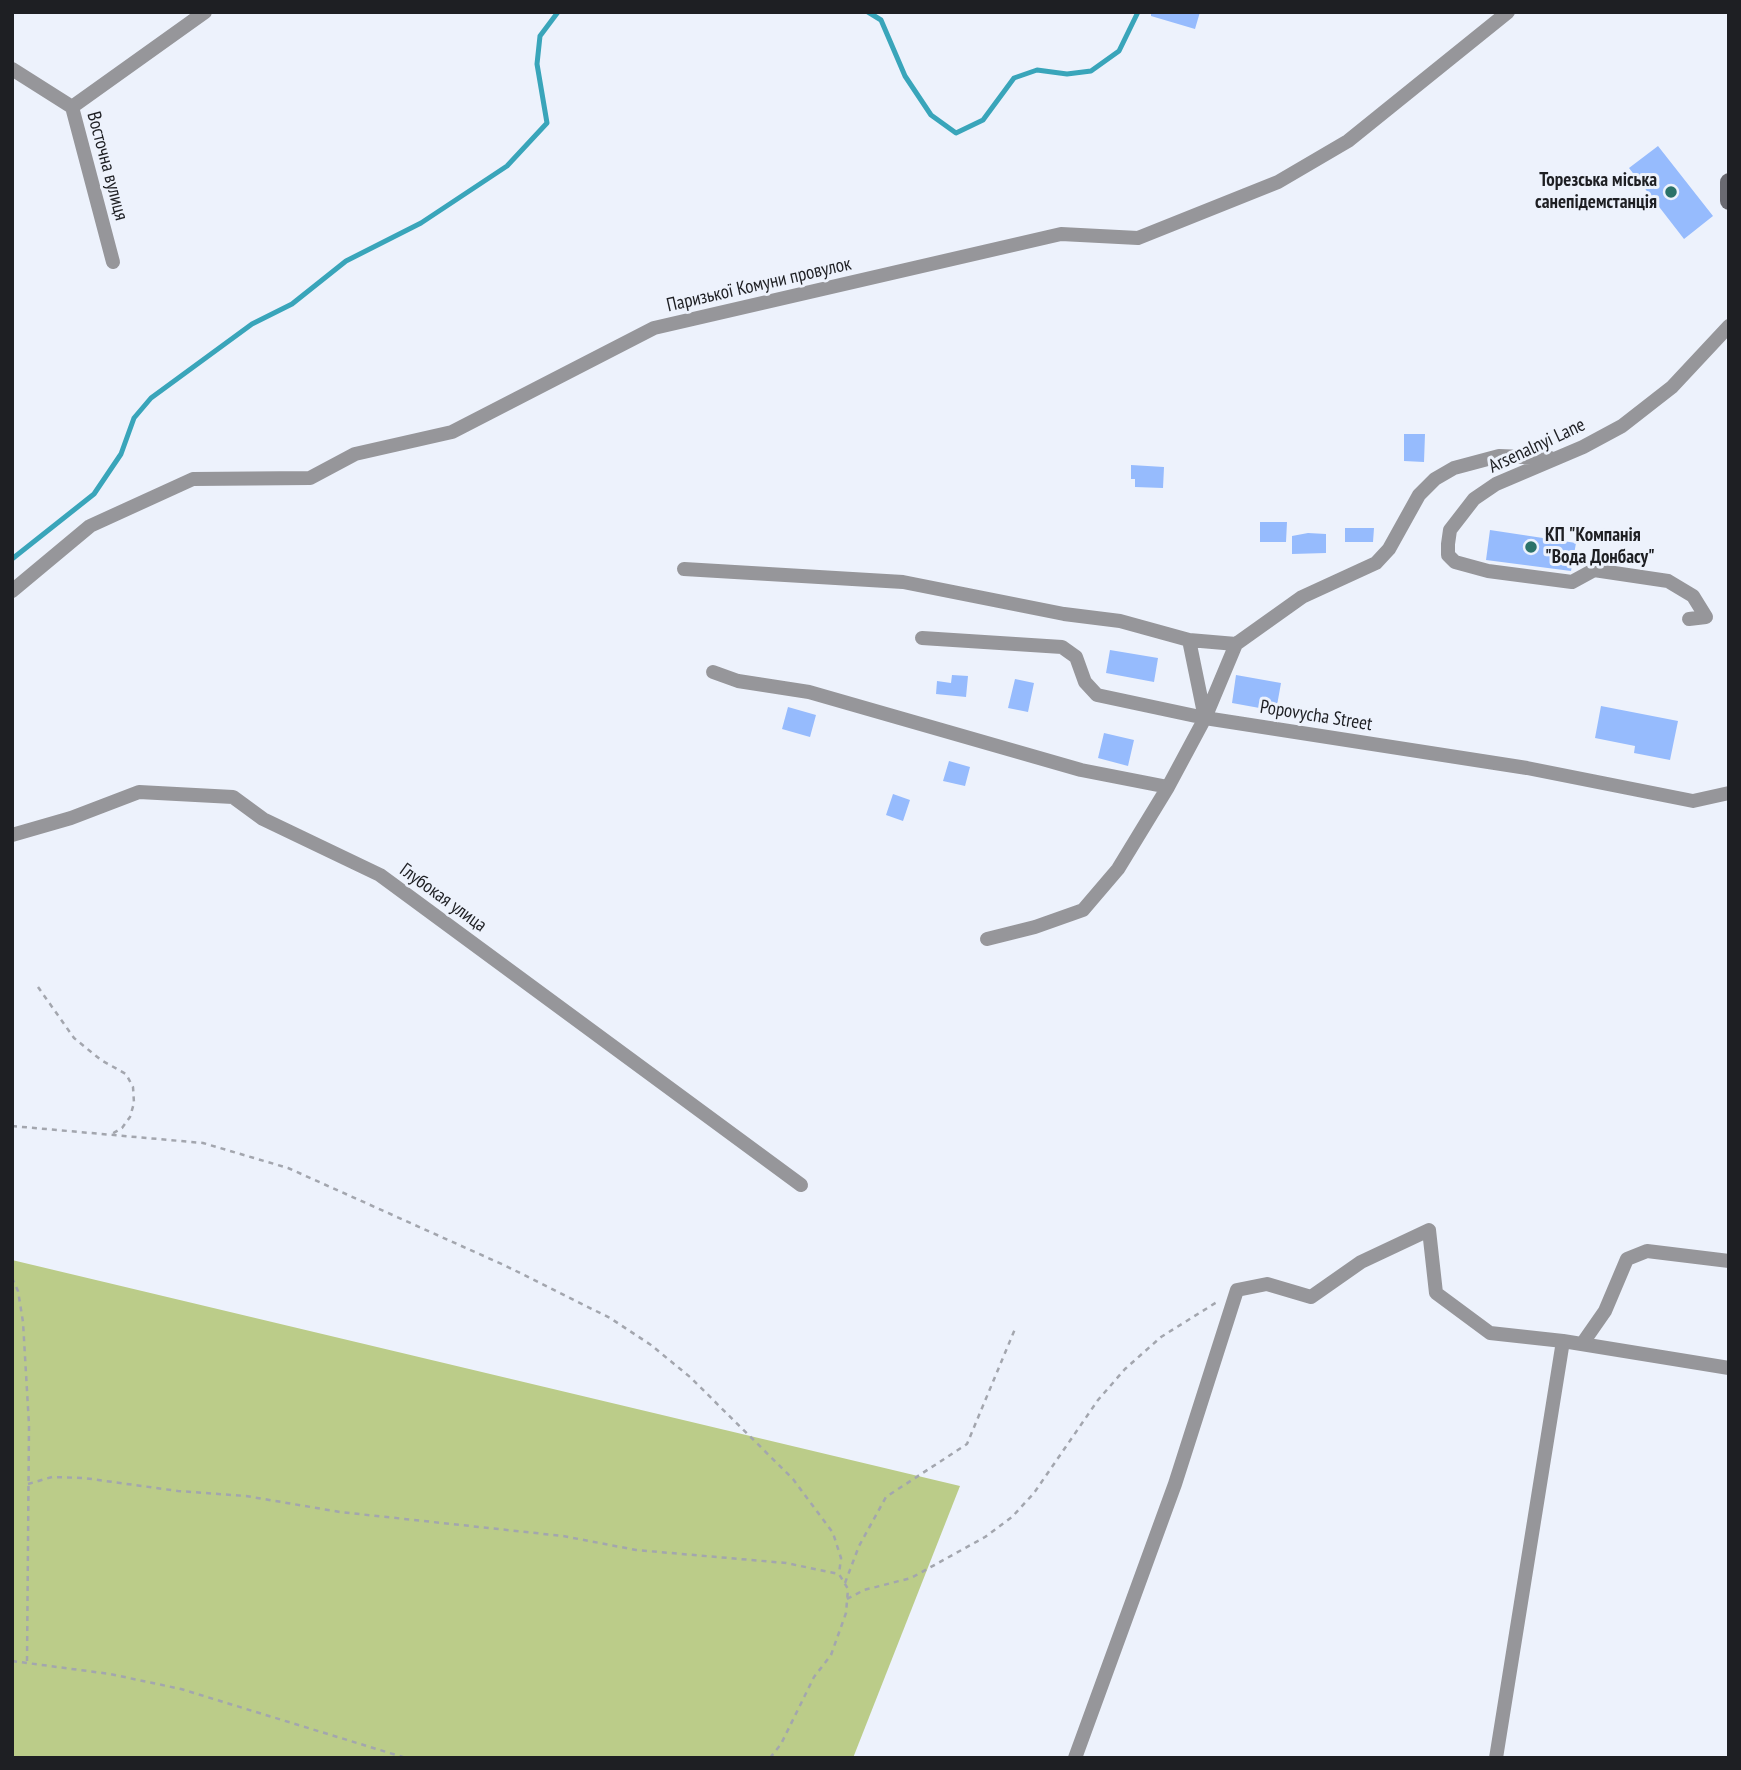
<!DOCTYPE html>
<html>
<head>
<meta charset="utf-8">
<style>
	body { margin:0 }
	#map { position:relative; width:1741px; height:1770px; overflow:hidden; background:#edf2fc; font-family:"PT Sans Narrow",sans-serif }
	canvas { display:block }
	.frame { position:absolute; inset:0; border:14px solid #1e1f23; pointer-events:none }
</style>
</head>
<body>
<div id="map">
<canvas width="1741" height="1770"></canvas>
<div class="frame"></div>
</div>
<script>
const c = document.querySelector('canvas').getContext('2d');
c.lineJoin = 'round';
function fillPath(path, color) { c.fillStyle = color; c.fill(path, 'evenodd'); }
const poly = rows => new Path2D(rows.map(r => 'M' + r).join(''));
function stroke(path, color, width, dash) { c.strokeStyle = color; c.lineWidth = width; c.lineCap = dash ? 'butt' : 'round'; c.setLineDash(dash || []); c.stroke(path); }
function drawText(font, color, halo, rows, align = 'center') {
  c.font = font + ' "PT Sans Narrow",sans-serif'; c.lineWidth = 6; c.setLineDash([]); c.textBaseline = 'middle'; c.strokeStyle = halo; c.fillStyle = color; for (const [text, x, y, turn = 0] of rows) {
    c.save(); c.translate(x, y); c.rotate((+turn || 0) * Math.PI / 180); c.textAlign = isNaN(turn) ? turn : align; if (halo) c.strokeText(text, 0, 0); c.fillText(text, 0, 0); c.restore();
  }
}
const green = poly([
	[12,1260,960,1486,853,1758,12,1758]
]);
const stream = poly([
	[868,12,881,20,905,76,931,115,956,133,983,120,1014,78,1037,70,1067,74,1091,71,1119,51,1138,12],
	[12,559,94,494,121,454,134,418,151,398,252,324,292,304,346,261,421,223,507,166,547,123,537,64,540,36,558,12]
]);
const building = poly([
	[1151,12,1200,12,1195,29,1151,16],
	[1658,146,1713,216,1684,239,1629,168],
	[1404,434,1425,434,1424,462,1404,461],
	[1131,465,1164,467,1163,488,1135,487,1135,479,1131,479],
	[1260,522,1287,522,1286,542,1260,542],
	[1345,528,1374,528,1373,542,1345,542],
	[1490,530,1576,543,1571,571,1486,560],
	[1308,533,1326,534,1326,553,1292,554,1292,536],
	[1110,650,1158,658,1154,682,1106,673],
	[952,675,968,676,966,697,936,694,937,681,951,683],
	[1236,675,1281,683,1276,711,1232,703],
	[1015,679,1034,683,1028,712,1008,708],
	[1601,706,1678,721,1670,760,1634,753,1635,746,1595,738],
	[788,707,816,715,810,737,782,729],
	[1104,733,1134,740,1128,766,1098,758],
	[949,761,970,767,965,786,943,781],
	[893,794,910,800,903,821,886,815]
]);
const path = poly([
	[38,987,74,1038,101,1060,126,1074,133,1087,134,1103,130,1117,122,1128,110,1135],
	[12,1126,203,1143,288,1168,506,1266,610,1318,651,1345,690,1377,793,1479,833,1533,841,1558,839,1574],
	[12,1278,18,1291,23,1322,29,1425,27,1661],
	[28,1484,52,1477,84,1478,178,1491,246,1496,340,1512,563,1536,636,1550,786,1563,839,1574,848,1589,846,1613,831,1655,814,1677,781,1744,770,1758],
	[845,1583,859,1546,886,1497,967,1444,1015,1329],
	[847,1599,864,1590,911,1578,985,1537,1012,1517,1034,1493,1098,1400,1125,1369,1161,1337,1217,1302],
	[12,1661,110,1674,181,1689,406,1758]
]);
const street = poly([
	[12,69,72,107,113,262],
	[72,107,205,12],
	[684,569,903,582,1064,614,1120,621,1189,640,1236,644],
	[12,591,90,526,193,479,310,478,355,454,452,432,654,328,1061,234,1138,238,1278,182,1348,141,1508,12],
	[1689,619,1706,617,1693,596,1668,581,1594,570,1572,582,1488,571,1455,562,1448,555,1448,544,1450,530,1474,499,1496,484,1583,447,1622,426,1672,387,1729,326],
	[922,638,1062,647,1076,657,1085,682,1097,695,1205,718,1527,768,1693,801,1729,793],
	[1189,640,1205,718,1236,644,1302,597,1376,563,1389,549,1419,495,1435,479,1454,468,1499,456,1550,458],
	[713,672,738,681,809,692,1081,770,1168,787],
	[12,835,71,818,139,792,233,797,263,819,380,875,801,1185],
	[987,939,1035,927,1083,910,1118,869,1168,787,1205,718],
	[1582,1344,1605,1311,1627,1259,1647,1251,1729,1261],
	[1075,1758,1175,1484,1237,1290,1267,1284,1311,1297,1361,1262,1429,1230,1436,1293,1490,1333,1563,1341,1729,1368],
	[1496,1758,1563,1341]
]);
const secondary = poly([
	[1729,182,1729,201]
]);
const markers = [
	[1671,192,7,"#2b7269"],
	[1531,547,7,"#2b7269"]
];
const streetNames = [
	["Восточна вулиця",107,166,75],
	["Паризької Комуни провулок",759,285,-13],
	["Arsenalnyi Lane",1537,446,-25],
	["Popovycha Street",1316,716,9],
	["Глубокая улица",443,898,36]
];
const poiNames = [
	["Торезська міська",1657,181],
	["санепідемстанція",1657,203],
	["КП \"Компанія",1545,536,"left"],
	["\"Вода Донбасу\"",1545,558,"left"]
];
fillPath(green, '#bbcc89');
stroke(stream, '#39a5ba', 5);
fillPath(building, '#96bbfd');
stroke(path, '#a3a6ae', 2.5, [5, 5]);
stroke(street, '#96969a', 14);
stroke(secondary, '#6a6a71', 18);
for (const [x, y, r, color] of markers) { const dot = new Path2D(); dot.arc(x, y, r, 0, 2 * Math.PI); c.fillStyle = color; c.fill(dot); stroke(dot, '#edf2fc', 2.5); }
drawText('19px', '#1e1f23', '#edf2fc', streetNames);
drawText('bold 19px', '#1e1f23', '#edf2fc', poiNames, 'right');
</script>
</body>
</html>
